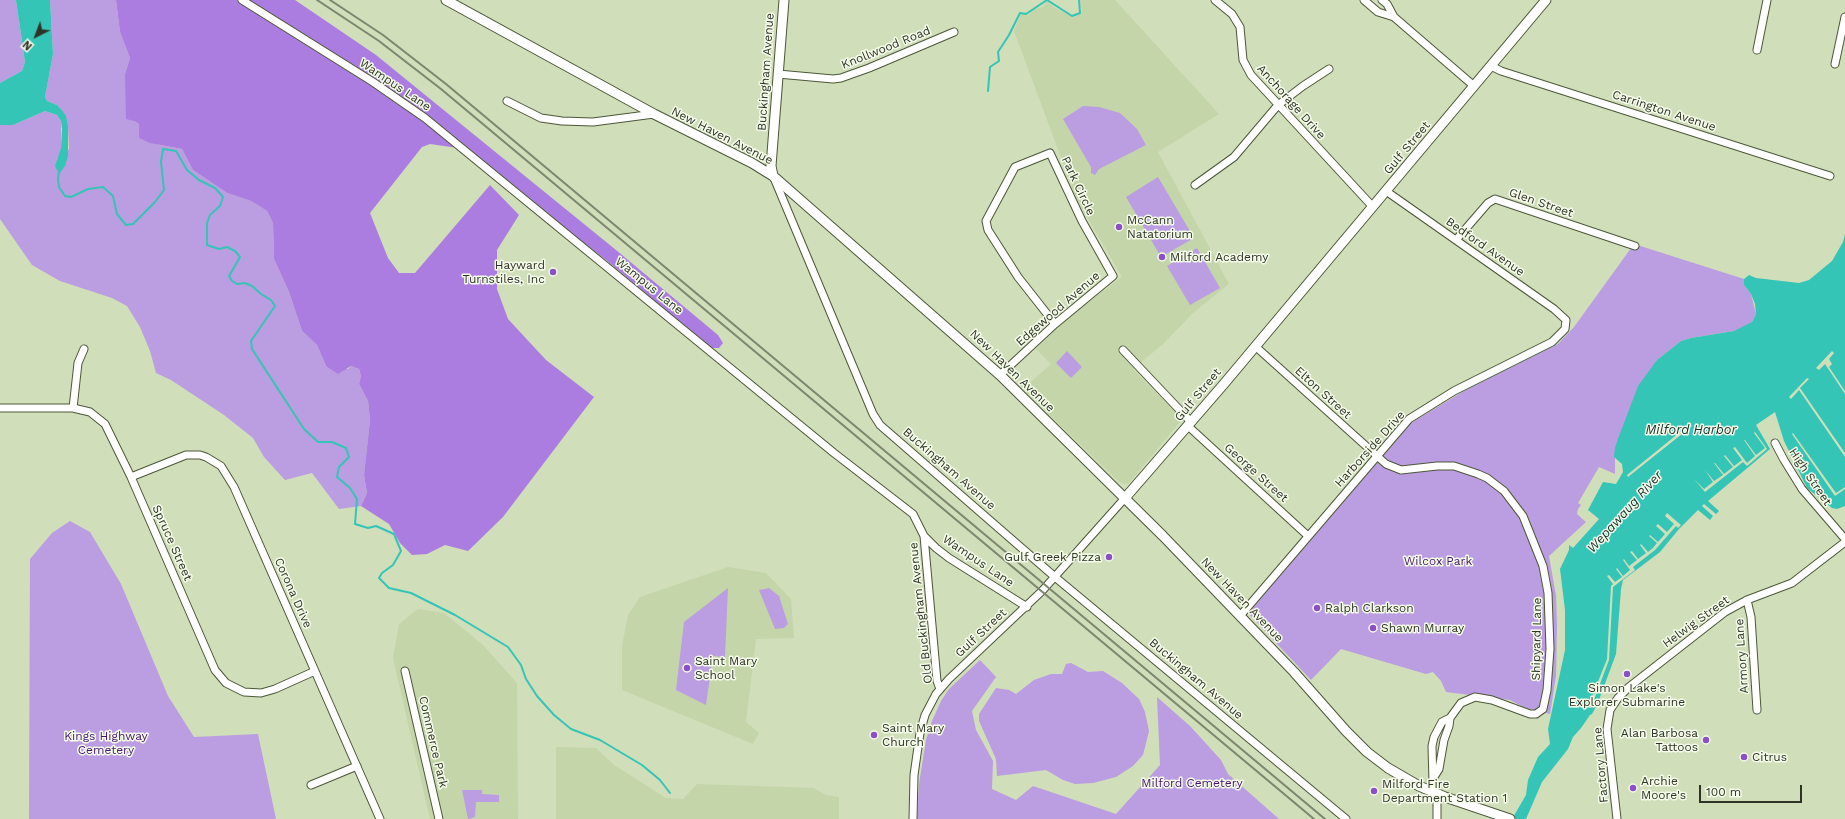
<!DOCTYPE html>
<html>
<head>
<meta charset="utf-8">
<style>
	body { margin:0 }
	#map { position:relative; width:1845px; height:819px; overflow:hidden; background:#d0deba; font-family:"Work Sans",sans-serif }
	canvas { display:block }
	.north { position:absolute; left:16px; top:16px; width:40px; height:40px; -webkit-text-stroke:3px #f5fcea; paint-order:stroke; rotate:222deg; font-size:11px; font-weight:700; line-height:16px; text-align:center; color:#2e3325 }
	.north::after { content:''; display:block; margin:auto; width:14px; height:18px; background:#2e3325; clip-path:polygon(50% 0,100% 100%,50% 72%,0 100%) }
	.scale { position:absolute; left:1699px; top:785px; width:103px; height:18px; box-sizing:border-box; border:2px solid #2e3325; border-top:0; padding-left:5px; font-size:12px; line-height:14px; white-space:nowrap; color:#2e3325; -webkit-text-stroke:3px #f5fcea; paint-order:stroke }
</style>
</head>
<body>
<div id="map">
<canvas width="1845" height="819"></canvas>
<div class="north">N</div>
<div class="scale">100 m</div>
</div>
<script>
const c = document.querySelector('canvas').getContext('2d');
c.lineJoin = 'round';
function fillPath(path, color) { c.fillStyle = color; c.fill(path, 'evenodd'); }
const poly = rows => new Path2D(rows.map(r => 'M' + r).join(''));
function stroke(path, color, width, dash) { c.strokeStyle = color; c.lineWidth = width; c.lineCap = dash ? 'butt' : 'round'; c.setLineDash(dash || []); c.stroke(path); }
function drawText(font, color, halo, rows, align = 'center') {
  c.font = font + ' "Work Sans",sans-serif'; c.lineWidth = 3; c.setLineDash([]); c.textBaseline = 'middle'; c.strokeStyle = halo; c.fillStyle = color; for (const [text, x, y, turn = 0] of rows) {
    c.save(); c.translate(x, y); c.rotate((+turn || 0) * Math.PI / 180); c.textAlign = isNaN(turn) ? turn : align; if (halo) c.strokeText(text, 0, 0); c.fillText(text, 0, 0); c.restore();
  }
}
const built = poly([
	[1080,0,1115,0,1219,114,1158,152,1229,284,1193,313,1163,344,1133,369,1178,415,1180,422,1129,483,1126,484,1119,482,1023,389,1051,364,1036,349,1066,319,1122,277,1076,198,1014,31,1021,14,1028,15,1035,9,1043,7,1047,1,1055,8,1074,17,1082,11],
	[728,567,766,573,791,599,794,638,756,639,746,722,759,733,753,744,622,690,622,646,628,615,640,597],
	[418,609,444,613,483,645,517,683,518,819,430,819,393,658,399,624],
	[556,747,596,748,614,765,666,798,683,799,697,784,814,788,826,795,839,797,839,819,556,819]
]);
const green = poly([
	[0,0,16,0,25,62,22,71,0,83],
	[50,0,116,0,120,32,130,58,125,74,134,121,139,124,139,138,160,145,182,149,193,170,227,193,251,201,267,211,273,223,274,259,289,292,302,331,317,345,326,366,348,369,351,366,359,369,361,376,359,384,368,401,370,420,364,475,367,493,361,506,339,509,312,473,285,480,264,457,253,438,224,415,171,380,156,373,150,351,140,327,127,306,112,298,60,281,32,265,0,219,0,125,13,125,45,111,57,115,61,121,61,148,60,155,56,160,69,149,68,126,61,109,57,105,47,101,45,97,53,54],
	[1083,106,1099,107,1120,113,1137,129,1146,145,1099,169,1095,175,1091,173,1091,167,1063,119],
	[1158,177,1194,238,1161,257,1126,197],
	[1634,244,1744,279,1744,285,1751,294,1756,314,1752,322,1743,328,1734,331,1691,338,1681,341,1657,360,1615,447,1615,474,1599,467,1578,503,1581,505,1578,509,1577,514,1586,522,1549,556,1556,596,1557,625,1556,676,1550,714,1525,708,1510,700,1446,692,1441,681,1433,672,1426,674,1341,649,1311,680,1249,614,1249,612,1411,423,1464,391,1558,344,1574,327],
	[1197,248,1220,288,1190,305,1167,266],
	[1067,351,1082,367,1071,378,1056,363],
	[70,521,90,532,121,584,168,696,194,737,258,734,276,819,29,819,30,559,52,533],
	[728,588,725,657,713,656,706,705,676,690,684,622],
	[769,588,779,596,788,624,784,628,775,629,759,590],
	[980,660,996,677,972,711,976,730,993,761,992,789,1016,800,1033,786,1116,814,1160,765,1157,697,1190,726,1221,760,1228,774,1279,819,917,819,919,784,926,740,932,721,941,701,949,689],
	[1071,663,1088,672,1103,671,1122,683,1139,699,1145,712,1149,731,1143,755,1133,766,1116,777,1093,783,1075,784,1063,780,1046,770,997,776,996,759,979,721,979,714,996,688,1009,690,1016,694,1034,680,1051,674,1062,674,1066,664],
	[462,790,482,790,482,794,499,795,499,802,476,802,475,817,468,819]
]);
const forest = poly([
	[116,0,295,0,376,55,616,250,718,335,723,343,719,348,711,348,606,260,527,200,465,149,430,144,422,147,370,213,388,258,399,273,415,273,490,185,519,215,497,250,497,289,508,319,546,360,594,397,503,517,468,551,445,545,427,554,412,555,400,543,389,524,361,506,367,493,364,475,370,420,368,401,359,384,361,376,359,369,351,366,338,374,326,366,317,345,302,331,289,292,274,259,273,223,267,211,251,201,227,193,193,170,182,149,150,143,139,138,139,124,134,121,126,119,125,74,130,58,120,32]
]);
const water = poly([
	[16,0,50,0,53,54,45,97,47,101,57,105,61,109,66,116,68,126,68,156,65,166,59,174,55,166,61,148,62,129,61,121,57,115,45,111,13,125,0,125,0,83,22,71,25,62],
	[1845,234,1845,506,1837,509,1832,508,1807,488,1784,441,1775,412,1756,425,1770,449,1708,501,1719,511,1716,514,1704,504,1702,506,1713,516,1710,520,1698,510,1679,529,1660,552,1623,580,1621,589,1616,654,1597,705,1592,714,1590,715,1581,728,1573,737,1568,749,1542,782,1526,819,1512,819,1526,795,1528,780,1538,757,1550,744,1548,729,1565,650,1565,610,1560,569,1569,550,1569,545,1573,548,1599,519,1588,510,1603,482,1616,484,1623,472,1622,464,1614,457,1615,447,1638,386,1657,360,1681,341,1691,338,1734,331,1752,322,1756,314,1755,304,1751,294,1744,285,1744,279,1749,275,1756,278,1799,283,1809,280,1832,261,1843,242]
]);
const pier = poly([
	[1832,351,1834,353,1829,359,1832,364,1829,367,1845,391,1845,394,1825,364,1819,370,1816,368],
	[1807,378,1809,379,1800,388,1845,453,1845,457,1799,390,1791,399,1789,397],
	[1690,424,1692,426,1628,477,1627,475],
	[1755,432,1767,449,1747,466,1743,462,1705,492,1694,479,1704,489,1713,482,1705,470,1714,481,1723,475,1714,463,1715,463,1724,474,1733,467,1724,456,1725,455,1734,466,1742,460,1733,448,1735,447,1747,463,1755,456,1744,440,1745,440,1756,455,1765,448,1754,433],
	[1793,433,1836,493,1845,487,1845,489,1835,496,1792,434],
	[1667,513,1681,525,1678,528,1676,526,1655,550,1633,567,1635,570,1613,587,1609,660,1591,708,1588,707,1607,659,1611,586,1613,584,1607,576,1609,575,1615,582,1622,577,1616,569,1617,568,1623,576,1630,570,1623,560,1624,559,1629,566,1637,560,1630,552,1632,551,1638,559,1646,553,1640,545,1641,544,1648,552,1653,548,1657,543,1649,536,1650,535,1658,542,1665,534,1656,526,1658,524,1667,532,1674,524,1665,516]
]);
const stream = poly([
	[988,91,990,67,999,61,998,52,1009,35,1020,13,1026,14,1047,0,1072,16,1080,13,1079,0],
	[59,172,58,179,59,187,65,196,71,197,88,189,103,187,113,196,117,214,126,225,133,224,155,202,164,190,161,162,163,149,176,151,187,170,199,180,215,188,223,197,220,206,210,215,207,223,207,245,219,249,227,247,235,251,240,257,229,276,232,281,237,284,245,283,252,286,261,294,271,300,275,306,251,341,252,349,304,429,318,442,332,442,346,448,349,457,339,467,337,477,350,488,357,499,355,524,368,528,376,526,394,534,401,551,393,565,382,573,379,578,389,588,411,593,455,615,508,647,521,665,526,679,537,696,554,715,571,729,600,740,642,765,660,780,670,793]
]);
const minor = poly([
	[242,0,373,82,425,118,834,453,913,514,924,536,936,548,949,558,1027,607],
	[1215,0,1232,14,1240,27,1243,60,1251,75,1373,207],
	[1364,0,1378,12,1394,17],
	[1382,0,1387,4,1394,17,1474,86],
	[1757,50,1767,0],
	[1835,64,1845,17],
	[1491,66,1501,71,1830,176],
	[778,74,833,79,841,78,869,68,954,32],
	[507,101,541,118,562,121,593,122,654,114],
	[774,178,873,414,880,425,1055,577,1346,819],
	[1195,185,1234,157,1278,105,1303,86,1329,69],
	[1456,240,1488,203,1495,199,1635,246],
	[1255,346,1386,464,1401,470,1437,466,1454,466,1478,474,1487,478,1504,491,1523,516,1543,566,1548,593,1550,649,1547,690,1543,709,1536,714,1530,714,1492,700,1475,697,1461,703,1450,718],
	[1123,350,1191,422],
	[1000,375,1055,324,1113,276,1082,221,1050,153,1015,167,986,221,988,230,1018,277,1055,324],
	[0,408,73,408,90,412,105,424,131,477,215,670,226,683,244,692,261,693,275,689,315,671],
	[73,408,78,363,84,349],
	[1188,426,1308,536],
	[1775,443,1784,460,1802,489,1845,539],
	[131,477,186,455,200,455,206,457,221,466,234,487,380,819],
	[924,536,937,681,940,689],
	[1747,600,1751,617,1757,710],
	[1240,616,1409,419,1454,391,1552,342,1565,329,1566,320,1554,309,1386,191],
	[405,671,439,819],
	[1434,777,1439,769,1444,740,1449,726,1450,718,1442,722,1434,737,1432,746,1433,783,1437,803,1437,819],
	[311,785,357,766],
	[913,819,914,775,920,733,925,715,936,694,949,679,1042,591,1125,498],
	[1617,819,1607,729,1610,710,1618,698,1629,687,1725,612,1747,600,1792,583,1845,542]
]);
const major = poly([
	[446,0,654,114,752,163,773,176,1000,375,1163,536,1294,672,1346,731,1367,752,1388,768,1419,786,1445,797,1510,819],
	[773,176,771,166,784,0],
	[1125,498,1223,385,1546,0]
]);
const rail = poly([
	[317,0,379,41,441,89,1314,819],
	[330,0,383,35,446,84,1325,819]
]);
const markers = [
	[1119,227,4,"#8c50c6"],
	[1162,257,4,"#8c50c6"],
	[553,272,4,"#8c50c6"],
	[1109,557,4,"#8c50c6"],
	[1317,608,4,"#8c50c6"],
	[1373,628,4,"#8c50c6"],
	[687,668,4,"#8c50c6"],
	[1627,674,4,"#8c50c6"],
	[874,735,4,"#8c50c6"],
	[1706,740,4,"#8c50c6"],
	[1744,757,4,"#8c50c6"],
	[1633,788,4,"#8c50c6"],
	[1374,791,4,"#8c50c6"]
];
const streetNames = [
	["Knollwood Road",886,48,-22],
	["Buckingham Avenue",766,72,-86],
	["Wampus Lane",395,85,34],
	["Anchorage Drive",1291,102,48],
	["Carrington Avenue",1664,111,18],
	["New Haven Avenue",722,136,27],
	["Gulf Street",1407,148,-50],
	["Park Circle",1078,186,65],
	["Glen Street",1541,203,19],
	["Bedford Avenue",1485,247,35],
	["Wampus Lane",649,286,39],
	["Edgewood Avenue",1058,309,-41],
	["New Haven Avenue",1012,371,44],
	["Elton Street",1323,393,42],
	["Gulf Street",1198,395,-50],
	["Harborside Drive",1370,449,-48],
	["Buckingham Avenue",949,469,41],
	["George Street",1256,473,42],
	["High Street",1810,477,56],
	["Spruce Street",172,543,66],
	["Wampus Lane",978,561,34],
	["Corona Drive",293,593,66],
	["New Haven Avenue",1242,600,46],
	["Old Buckingham Avenue",921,613,-96],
	["Helwig Street",1696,622,-36],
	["Gulf Street",981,633,-43],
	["Shipyard Lane",1537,639,-89],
	["Armory Lane",1742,656,-94],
	["Buckingham Avenue",1196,679,40],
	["Commerce Park",433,742,77],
	["Factory Lane",1601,765,-95]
];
const poiNames = [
	["McCann",1127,220],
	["Natatorium",1127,234],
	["Milford Academy",1170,257],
	["Hayward",545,265,"right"],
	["Turnstiles, Inc",545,279,"right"],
	["Gulf Greek Pizza",1101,557,"right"],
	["Ralph Clarkson",1325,608],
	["Shawn Murray",1381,628],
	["Saint Mary",695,661],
	["School",695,675],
	["Simon Lake's",1627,688,"center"],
	["Explorer Submarine",1627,702,"center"],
	["Saint Mary",882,728],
	["Church",882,742],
	["Alan Barbosa",1698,733,"right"],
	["Tattoos",1698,747,"right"],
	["Citrus",1752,757],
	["Archie",1641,781],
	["Moore's",1641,795],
	["Milford Fire",1382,784],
	["Department Station 1",1382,798]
];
const parkNames = [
	["Wilcox Park",1438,561],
	["Kings Highway",106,736],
	["Cemetery",106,750],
	["Milford Cemetery",1192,783]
];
const waterNames = [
	["Milford Harbor",1691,430],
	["Wepawaug River",1625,512,-48]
];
fillPath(built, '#c4d5aa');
fillPath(green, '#bb9de1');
fillPath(forest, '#ac7de1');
fillPath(water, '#34c5b6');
fillPath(pier, '#d0deba');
stroke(stream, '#34c5b6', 2);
stroke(minor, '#4c5738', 9);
stroke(major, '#4c5738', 11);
stroke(minor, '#fff', 7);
stroke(major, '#fff', 9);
stroke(rail, '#7d866e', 2);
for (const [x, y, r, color] of markers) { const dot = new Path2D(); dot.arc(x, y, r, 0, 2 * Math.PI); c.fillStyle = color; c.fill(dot); stroke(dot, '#f5fcea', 1.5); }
drawText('12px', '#2e3325', '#f5fcea', streetNames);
drawText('12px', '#2e3325', '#f5fcea', poiNames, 'left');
drawText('12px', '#46146e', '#f5fcea', parkNames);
drawText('italic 13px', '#13302c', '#f5fcea', waterNames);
</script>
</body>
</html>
